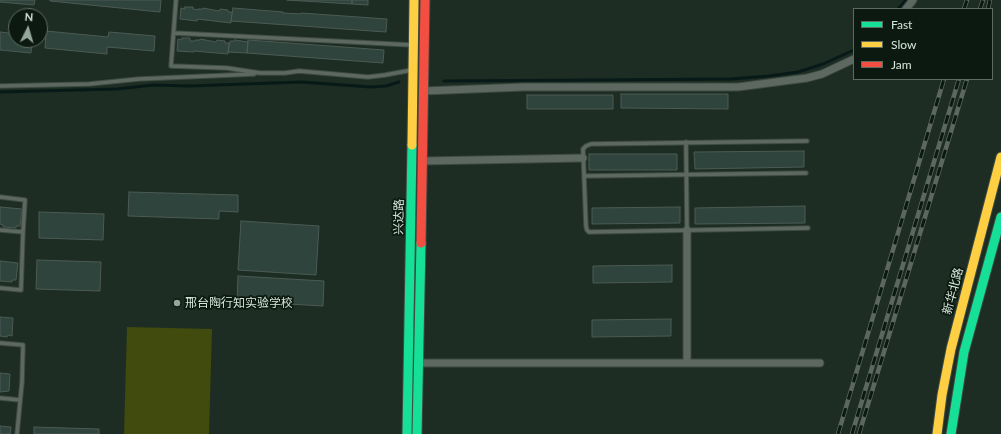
<!DOCTYPE html>
<html>
<head>
<meta charset="utf-8">
<style>
	body { margin:0 }
	#map { position:relative; width:1001px; height:434px; overflow:hidden; background:#1d2d23; font-family:Lato,sans-serif }
	canvas { display:block }
	.legend { position:absolute; left:853px; top:8px; width:140px; height:72px; box-sizing:border-box; background:#0c1910; border:1px solid #5d6b61; margin:0; padding:5px 7px; list-style:none; font-size:12px; color:#d6e7db }
	.legend li { display:flex; align-items:center; gap:8px; height:20px }
	.legend b { width:20px; border:1px solid #5d6b61 }
	.north { position:absolute; left:8px; top:8px; width:40px; height:40px; box-sizing:border-box; background:#0c1910; border:1px solid #5d6b61; border-radius:50%; rotate:5deg; font-size:11px; font-weight:700; line-height:16px; text-align:center; color:#d6e7db }
	.north::after { content:''; display:block; margin:auto; width:14px; height:18px; background:#95a69b; clip-path:polygon(50% 0,100% 100%,50% 72%,0 100%) }
</style>
</head>
<body>
<div id="map">
<canvas width="1001" height="434"></canvas>
<ul class="legend">
<li><b style="height:5px;background:#16e098"></b>Fast</li>
<li><b style="height:5px;background:#ffcf43"></b>Slow</li>
<li><b style="height:5px;background:#f24e42"></b>Jam</li>
</ul>
<div class="north">N</div>
</div>
<script>
const c = document.querySelector('canvas').getContext('2d');
c.lineJoin = 'round';
function fillPath(path, color) { c.fillStyle = color; c.fill(path, 'evenodd'); }
const poly = rows => new Path2D(rows.map(r => 'M' + r).join(''));
function stroke(path, color, width, dash) { c.strokeStyle = color; c.lineWidth = width; c.lineCap = dash ? 'butt' : 'round'; c.setLineDash(dash || []); c.stroke(path); }
function drawText(font, color, halo, rows, align = 'center') {
  c.font = font + ' Lato,"Noto Sans SC",sans-serif'; c.lineWidth = 3.5; c.setLineDash([]); c.textBaseline = 'middle'; c.strokeStyle = halo; c.fillStyle = color; for (const [text, x, y, turn = 0] of rows) {
    c.save(); c.translate(x, y); c.rotate((+turn || 0) * Math.PI / 180); c.textAlign = isNaN(turn) ? turn : align; if (halo) c.strokeText(text, 0, 0); c.fillText(text, 0, 0); c.restore();
  }
}
const green = poly([
	[127,327,212,329,209,434,124,434]
]);
const stream = poly([
	[898,9,906,0],
	[444,81,731,79,769,76,798,72,823,64,854,50],
	[0,92,117,89,153,85,189,86,301,82,371,87,386,86,399,82]
]);
const building = poly([
	[0,0,35,0,34,5,0,2,0,0],
	[50,0,161,0,160,12,50,1,50,0],
	[287,0,352,0,352,4,287,0],
	[352,0,368,0,368,5,352,4,352,0],
	[185,7,193,7,193,9,198,10,198,9,203,9,203,8,219,11,220,9,228,10,228,12,232,12,231,23,197,19,197,21,180,19,181,8,185,9,185,7],
	[233,8,283,12,283,13,301,14,301,13,387,19,386,32,231,21,233,8],
	[46,31,108,37,109,32,155,36,154,51,107,47,107,54,45,48,46,31],
	[0,32,16,34,16,40,32,40,31,53,0,50,0,32],
	[182,38,190,38,190,41,195,41,195,40,200,40,200,39,216,42,217,40,225,41,225,43,229,43,228,54,194,51,194,52,177,51,178,39,182,40,182,38],
	[235,40,248,42,247,53,228,52,230,41,235,41,235,40],
	[248,40,384,50,383,63,247,53,248,40],
	[621,94,728,94,728,109,621,108,621,94],
	[527,95,613,95,613,109,527,109,527,95],
	[804,151,804,167,695,169,694,152,804,151],
	[589,154,677,154,677,170,589,170,589,154],
	[129,192,238,195,238,212,219,211,219,219,128,216,129,192],
	[805,206,805,223,695,224,695,208,805,206],
	[0,207,22,209,20,226,16,226,16,228,3,227,3,225,0,224,0,207],
	[680,207,680,223,592,224,592,208,680,207],
	[39,212,104,214,103,240,39,238,39,212],
	[241,221,319,226,316,275,238,270,241,221],
	[37,260,101,262,100,291,36,289,37,260],
	[0,261,18,263,16,280,12,280,12,282,0,281,0,261],
	[672,265,672,282,593,283,593,266,672,265],
	[238,276,324,281,323,306,237,301,238,276],
	[0,317,13,318,12,336,8,335,7,337,0,336,0,317],
	[671,319,671,336,592,337,592,320,671,319],
	[0,373,10,374,9,391,0,392,0,373],
	[0,426,11,427,10,434,0,434,0,426],
	[34,427,99,429,99,434,34,434,34,427]
]);
const lane = poly([
	[176,0,171,66,227,68,260,73,285,73,299,71,368,77,385,75,412,70],
	[174,33,412,45],
	[0,86,89,84,139,79,254,74],
	[807,141,591,144,586,146,583,149,586,226,587,230,589,232,808,228],
	[686,142,687,230],
	[584,176,806,173],
	[0,197,25,200,23,232],
	[0,230,23,232,21,290,0,288],
	[0,343,23,345,22,382,17,434],
	[0,398,20,400]
]);
const street = poly([
	[906,9,913,0],
	[423,91,524,87,738,87,807,78,822,74,854,59],
	[422,161,583,158],
	[418,363,820,363],
	[687,363,687,230]
]);
const fast = poly([
	[407,434,412,145],
	[417,434,421,243],
	[951,434,964,352,1001,217]
]);
const slow = poly([
	[412,145,414,0],
	[937,434,942,395,951,349,1001,157]
]);
const jam = poly([
	[421,243,425,0]
]);
const rail = poly([
	[964,9,967,0],
	[980,9,983,0],
	[988,9,990,0],
	[838,434,944,79],
	[852,434,959,79],
	[859,434,967,79]
]);
const markers = [
	[177,303,4,"#95a69b"]
];
const streetNames = [
	["兴达路",399,217,-89],
	["新华北路",953,291,-75]
];
const poiNames = [
	["邢台陶行知实验学校",185,303]
];
fillPath(green, '#404b0d');
stroke(stream, '#081a18', 3);
fillPath(building, '#2f443d');
stroke(building, '#4c5b54', 1);
stroke(lane, '#3d4a42', 5.5);
stroke(street, '#3d4a42', 9);
stroke(fast, '#3d4a42', 11);
stroke(slow, '#3d4a42', 11);
stroke(jam, '#3d4a42', 11);
stroke(lane, '#5c6860', 3.5);
stroke(street, '#5c6860', 7);
stroke(fast, '#16e098', 9);
stroke(slow, '#ffcf43', 9);
stroke(jam, '#f24e42', 9);
stroke(rail, '#5c685f', 4.5);
stroke(rail, '#0c1910', 3, [9]);
for (const [x, y, r, color] of markers) { const dot = new Path2D(); dot.arc(x, y, r, 0, 2 * Math.PI); c.fillStyle = color; c.fill(dot); stroke(dot, '#0c1910', 1.5); }
drawText('12px', '#d6e7db', '#0c1910', streetNames);
drawText('12px', '#d6e7db', '#0c1910', poiNames, 'left');
</script>
</body>
</html>
